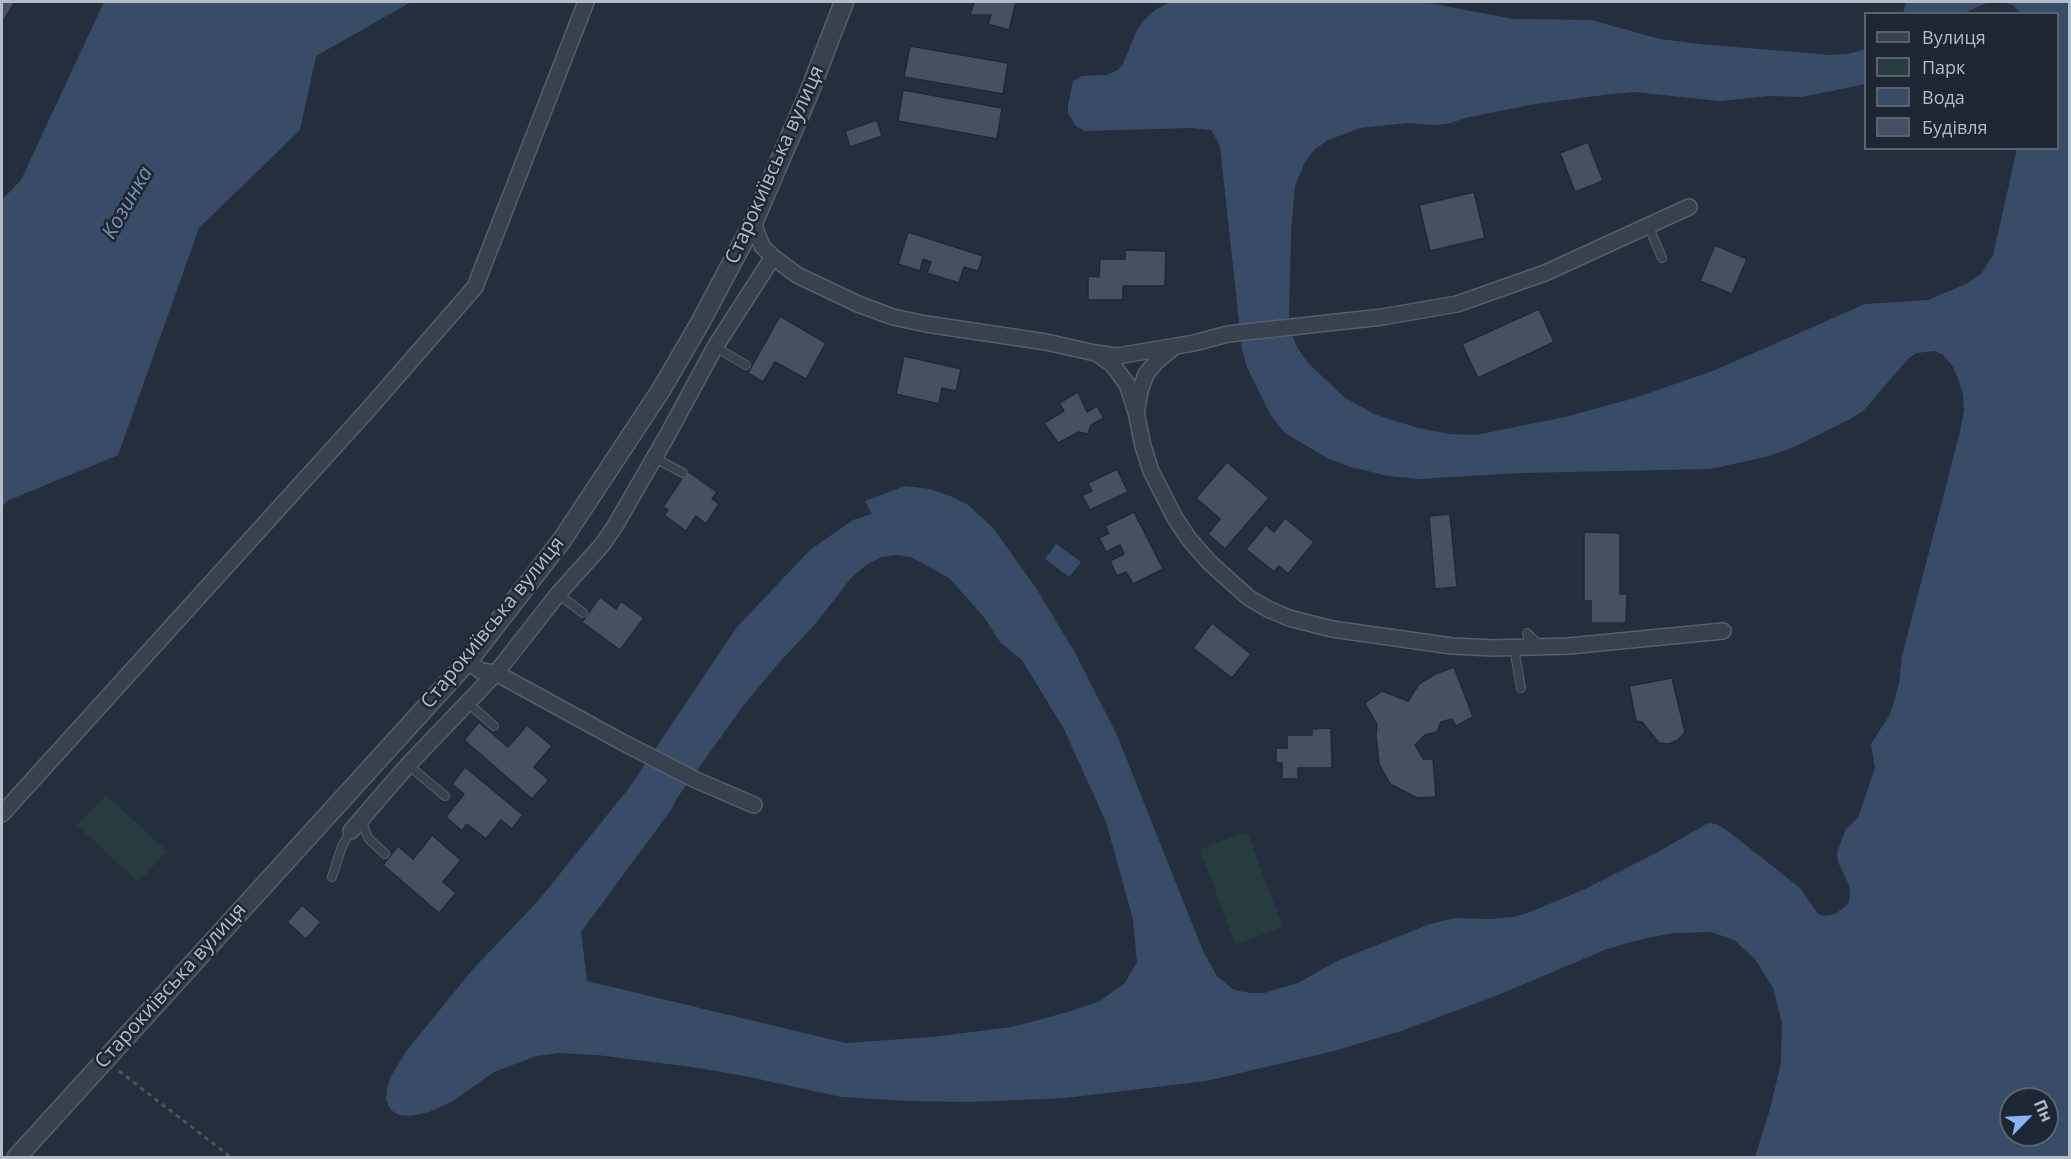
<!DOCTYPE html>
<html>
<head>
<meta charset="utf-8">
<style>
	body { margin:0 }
	#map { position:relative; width:2071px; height:1159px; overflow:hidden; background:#242f3e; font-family:"Open Sans",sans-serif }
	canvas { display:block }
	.frame { position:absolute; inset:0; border:3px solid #b4bcc9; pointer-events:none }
	.legend { position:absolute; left:1864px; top:12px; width:195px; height:138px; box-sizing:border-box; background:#1d2633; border:2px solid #59626f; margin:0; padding:8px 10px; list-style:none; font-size:18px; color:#b4bcc9 }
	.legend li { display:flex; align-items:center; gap:12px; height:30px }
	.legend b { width:30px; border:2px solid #59626f }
	.north { position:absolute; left:1999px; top:1087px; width:60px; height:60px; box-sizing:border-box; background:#1d2633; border:2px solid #59626f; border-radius:50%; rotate:66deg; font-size:16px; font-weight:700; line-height:24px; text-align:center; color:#b4bcc9 }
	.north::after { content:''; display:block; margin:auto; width:21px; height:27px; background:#8ab4f8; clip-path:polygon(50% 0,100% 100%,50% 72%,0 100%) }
</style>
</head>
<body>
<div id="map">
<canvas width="2071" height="1159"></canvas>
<div class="frame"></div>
<ul class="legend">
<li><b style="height:8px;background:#38414e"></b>Вулиця</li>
<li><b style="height:16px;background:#263c3f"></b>Парк</li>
<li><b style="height:16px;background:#394c67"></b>Вода</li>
<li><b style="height:16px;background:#455162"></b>Будівля</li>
</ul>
<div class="north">Пн</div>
</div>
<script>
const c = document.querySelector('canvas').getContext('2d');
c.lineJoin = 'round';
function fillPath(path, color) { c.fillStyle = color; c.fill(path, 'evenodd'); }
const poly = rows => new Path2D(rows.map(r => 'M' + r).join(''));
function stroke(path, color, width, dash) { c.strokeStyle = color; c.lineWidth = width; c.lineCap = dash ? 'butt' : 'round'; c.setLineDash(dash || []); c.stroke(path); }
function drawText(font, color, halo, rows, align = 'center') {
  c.font = font + ' "Open Sans",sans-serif'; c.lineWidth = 5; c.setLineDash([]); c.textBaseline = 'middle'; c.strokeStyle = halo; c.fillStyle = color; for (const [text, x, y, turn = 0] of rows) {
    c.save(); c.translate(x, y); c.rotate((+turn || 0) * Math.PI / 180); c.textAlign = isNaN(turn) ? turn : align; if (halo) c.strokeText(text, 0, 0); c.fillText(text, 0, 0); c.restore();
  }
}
const green = poly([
	[106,795,167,851,138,882,77,825],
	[1247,832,1283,927,1235,945,1200,849]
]);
const water = poly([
	[104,2,411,2,316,56,300,130,199,228,118,455,7,501,2,507,2,200,21,180],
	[1170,2,1424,2,1513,19,1591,20,1660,39,1700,44,1830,55,1848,54,1865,49,1865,84,1802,97,1768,96,1720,101,1634,92,1611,94,1535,104,1465,118,1451,123,1435,125,1408,123,1360,128,1328,140,1315,149,1305,162,1295,186,1291,233,1289,315,1291,333,1298,349,1308,363,1344,397,1374,414,1418,428,1450,434,1476,435,1565,417,1631,399,1713,371,1865,304,1928,300,1966,284,1981,274,1993,255,2017,149,2058,148,2058,14,2020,13,2014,6,2003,2,2069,2,2069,1157,1755,1157,1770,1109,1781,1063,1782,1023,1773,988,1755,959,1734,940,1711,932,1675,933,1646,938,1607,949,1493,997,1401,1031,1334,1051,1206,1081,1065,1098,969,1102,910,1101,841,1097,745,1076,692,1067,597,1055,560,1053,536,1056,494,1072,453,1101,429,1112,410,1116,399,1115,391,1110,386,1100,387,1088,391,1076,407,1050,474,968,538,901,629,788,737,627,810,550,853,520,872,514,865,501,905,486,930,489,950,496,968,505,993,528,1036,588,1074,651,1117,735,1203,951,1217,976,1234,990,1250,993,1264,993,1298,983,1337,961,1430,924,1455,918,1490,919,1514,917,1530,912,1585,889,1658,852,1708,823,1716,824,1728,831,1800,888,1818,914,1826,916,1835,914,1846,906,1849,902,1850,887,1838,862,1837,852,1846,829,1858,818,1875,768,1871,744,1889,716,1894,702,1899,684,1902,656,1960,432,1964,411,1963,395,1958,378,1952,365,1943,355,1935,351,1916,353,1908,359,1864,410,1852,418,1792,448,1765,457,1710,469,1520,473,1419,479,1389,476,1350,467,1327,458,1285,433,1271,416,1247,367,1242,349,1220,146,1211,130,1192,128,1085,131,1076,126,1068,113,1068,105,1073,81,1082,76,1107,75,1118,70,1123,64,1136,32,1143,21,1155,10],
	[897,555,911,557,949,578,984,617,1000,642,1022,660,1064,729,1106,822,1133,919,1137,962,1125,983,1100,1001,1068,1012,1012,1027,932,1037,846,1043,587,981,581,932,671,810,677,798,743,706,777,665,816,623,851,578,866,565,881,557],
	[2011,1099,2047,1099,2047,1135,2011,1135],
	[1906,2,1989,2,1964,13,1903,13],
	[1056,544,1081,562,1069,577,1045,559]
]);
const building = poly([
	[2,2,15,2,4,20,2,19,2,2],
	[974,2,1016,2,1009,30,988,24,991,15,970,15,974,2],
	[910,46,1008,63,1003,94,904,77,910,46],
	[903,90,1002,108,997,139,898,121,903,90],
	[877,120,882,136,850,147,845,131,877,120],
	[1588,142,1603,181,1575,192,1560,153,1588,142],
	[1474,192,1485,238,1430,251,1419,205,1474,192],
	[908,232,983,256,978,271,964,267,959,283,927,273,931,262,923,259,920,271,898,264,908,232],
	[1715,245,1747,259,1732,294,1700,281,1715,245],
	[1125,250,1166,251,1165,286,1123,286,1123,300,1088,300,1088,276,1099,277,1100,259,1125,259,1125,250],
	[1539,309,1554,342,1478,378,1462,344,1539,309],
	[780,316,826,343,806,379,775,362,763,382,748,373,780,316],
	[904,356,961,369,956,391,942,388,939,404,896,394,904,356],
	[1078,392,1087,412,1097,406,1104,418,1091,425,1088,434,1079,432,1058,443,1044,423,1064,411,1059,403,1078,392],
	[1227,462,1269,498,1225,549,1208,534,1220,519,1196,498,1227,462],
	[1117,469,1128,492,1090,510,1082,495,1092,491,1088,483,1117,469],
	[687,471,717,492,712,499,719,504,706,524,696,516,686,531,664,515,668,510,663,507,687,471],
	[1134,512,1163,569,1133,584,1126,572,1117,576,1110,561,1124,554,1120,545,1106,552,1099,538,1109,533,1105,526,1134,512],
	[1450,514,1457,587,1435,589,1429,516,1450,514],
	[1285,518,1314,542,1288,574,1279,566,1274,572,1246,549,1266,525,1274,532,1285,518],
	[1584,532,1620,533,1620,594,1627,594,1626,623,1591,623,1591,601,1584,601,1584,532],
	[600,597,616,609,621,601,644,618,620,650,582,622,600,597],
	[1212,623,1251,654,1232,678,1193,648,1212,623],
	[1454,667,1473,717,1456,726,1452,719,1441,722,1437,732,1425,735,1415,745,1423,759,1433,759,1436,797,1417,798,1390,784,1379,764,1376,735,1377,725,1365,703,1382,691,1408,701,1419,684,1435,674,1454,667],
	[1672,678,1685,732,1678,740,1669,744,1659,743,1642,722,1636,721,1629,686,1672,678],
	[479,722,508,747,527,725,552,746,534,767,549,780,532,799,464,740,479,722],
	[1331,728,1332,768,1298,768,1298,779,1282,779,1282,763,1276,763,1276,748,1287,748,1287,735,1312,735,1312,729,1331,728],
	[465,767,523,815,512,829,501,820,486,839,467,824,462,831,446,817,464,794,452,784,465,767],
	[432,835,461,860,443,882,456,893,439,913,383,865,398,846,413,859,432,835],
	[302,905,321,922,306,939,287,922,302,905]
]);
const path = poly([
	[119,1071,232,1158]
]);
const service = poly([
	[1649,227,1662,258],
	[715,347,746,365],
	[653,457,683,473],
	[558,594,583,613],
	[1514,648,1521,688],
	[1530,648,1527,633,1536,642],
	[467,702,494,726],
	[408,765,445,796],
	[361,819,368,838,385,854],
	[332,877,342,846,351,831]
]);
const minor = poly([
	[753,223,762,246,773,257,797,275,858,304,893,317,926,324,1046,342,1095,353,1117,356,1194,343,1228,334,1382,317,1457,304,1545,273,1689,207],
	[1099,355,1112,364,1127,384,1136,412,1143,446,1151,471,1175,518,1189,539,1209,562,1249,598,1268,609,1289,618,1332,629,1452,646,1494,648,1569,646,1723,631],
	[1137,409,1140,391,1146,374,1157,361,1174,347],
	[468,661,481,671,496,673,622,742,696,780,754,805],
	[2,814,367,411,475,287,586,2],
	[351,831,408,765,496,673,558,594,602,545,615,526,668,434,715,347,773,257]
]);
const tertiary = poly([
	[16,1158,468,661,562,540,661,390,700,323,753,223,809,93,844,2]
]);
const streetNames = [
	["Старокиївська вулиця",775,165,-66],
	["Старокиївська вулиця",493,623,-51],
	["Старокиївська вулиця",171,986,-48]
];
const waterNames = [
	["Козинка",128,203,-60]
];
fillPath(green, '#263c3f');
fillPath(water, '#394c67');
fillPath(building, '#455162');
stroke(building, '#1f2835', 1.5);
stroke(service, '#565f6c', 10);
stroke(minor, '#565f6c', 18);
stroke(tertiary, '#565f6c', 21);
stroke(path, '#44595c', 3, [4.5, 4.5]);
stroke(service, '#38414e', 8);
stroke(minor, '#38414e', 15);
stroke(tertiary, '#38414e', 18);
drawText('20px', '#b4bcc9', '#1d2633', streetNames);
drawText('italic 21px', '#7c92b1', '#1d2633', waterNames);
</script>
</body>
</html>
